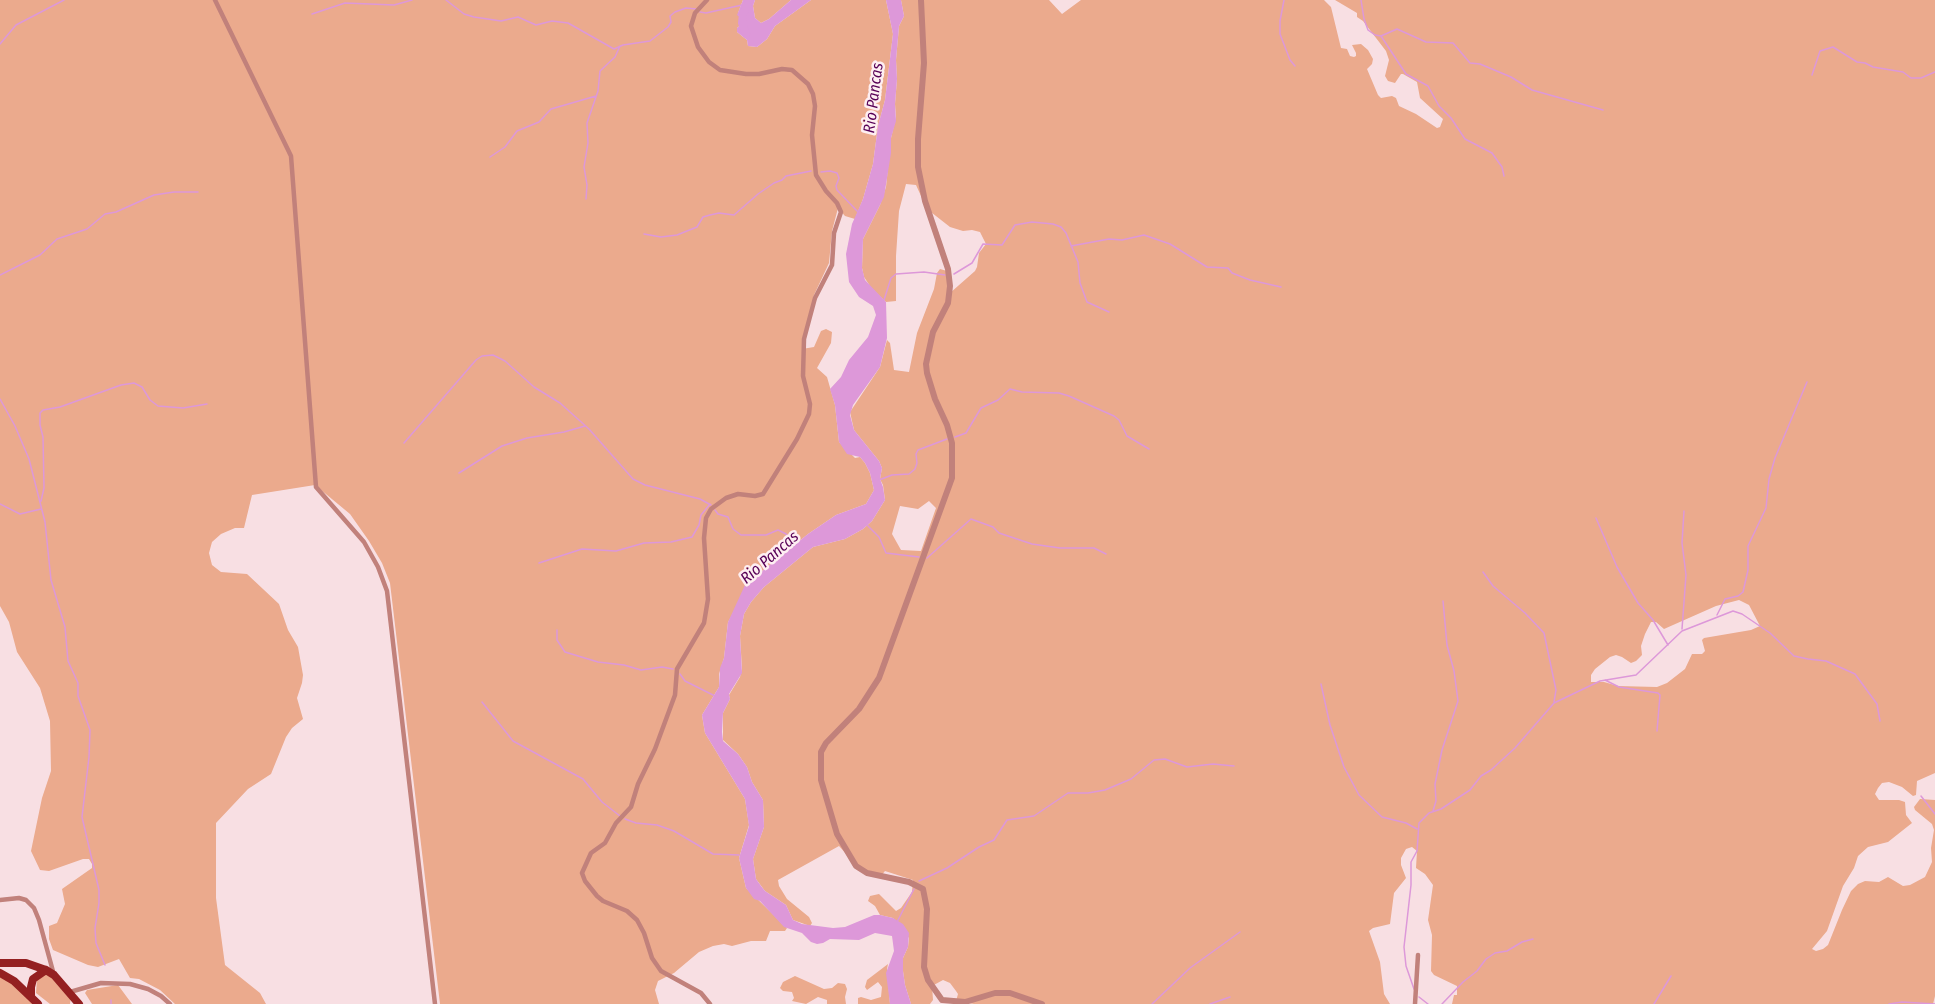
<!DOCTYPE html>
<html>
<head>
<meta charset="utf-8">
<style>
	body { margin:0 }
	canvas { display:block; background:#f8dfe3 }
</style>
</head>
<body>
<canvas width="1935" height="1004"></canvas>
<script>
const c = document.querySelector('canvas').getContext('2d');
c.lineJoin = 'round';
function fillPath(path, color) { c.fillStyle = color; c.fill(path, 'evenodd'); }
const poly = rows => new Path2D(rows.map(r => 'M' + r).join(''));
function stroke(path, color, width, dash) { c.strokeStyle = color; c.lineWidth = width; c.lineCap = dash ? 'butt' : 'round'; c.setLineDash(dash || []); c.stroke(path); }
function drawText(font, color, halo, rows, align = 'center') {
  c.font = font + ' "Fira Sans Condensed",sans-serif'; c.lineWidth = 5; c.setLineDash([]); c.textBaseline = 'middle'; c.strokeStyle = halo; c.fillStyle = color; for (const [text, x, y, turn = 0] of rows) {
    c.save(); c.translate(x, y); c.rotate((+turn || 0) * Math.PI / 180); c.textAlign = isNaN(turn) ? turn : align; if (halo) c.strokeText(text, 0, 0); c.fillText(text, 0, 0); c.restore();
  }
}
const green = poly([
	[0,0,743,0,738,13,742,24,737,28,737,32,747,40,748,46,757,47,767,39,775,26,811,0,886,0,893,34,885,100,878,126,873,164,863,199,855,219,845,216,838,208,832,231,829,263,814,295,802,349,814,347,821,331,826,329,832,332,831,343,817,368,827,377,835,405,839,442,855,458,860,457,865,463,870,473,874,490,866,504,836,515,808,534,756,576,728,622,724,658,719,674,719,687,702,715,705,733,745,799,749,825,739,858,746,888,787,928,785,931,770,931,766,941,751,941,732,946,724,944,713,946,699,952,674,973,658,981,655,990,659,1004,440,1004,390,583,382,563,369,541,350,514,315,485,252,495,244,528,235,528,221,534,212,542,209,553,212,565,221,572,247,574,279,604,288,630,298,647,303,675,302,683,297,698,303,719,292,728,286,737,271,774,248,789,216,823,216,898,225,965,260,993,266,1004,175,1004,160,990,139,979,130,978,119,959,98,967,88,965,53,950,49,939,49,926,57,923,65,904,62,889,92,868,92,864,89,859,83,859,49,871,40,870,31,851,42,798,51,771,50,721,40,688,17,652,9,622,0,606],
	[755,0,791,0,769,19,761,23,755,18,753,6],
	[901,0,1049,0,1062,14,1081,0,1324,0,1331,7,1341,48,1347,49,1350,56,1354,57,1356,56,1356,53,1352,45,1361,44,1368,50,1373,59,1372,64,1367,69,1378,95,1381,98,1392,96,1396,98,1399,106,1416,114,1437,128,1440,127,1443,119,1420,98,1417,82,1403,74,1401,74,1395,83,1388,81,1385,76,1389,60,1386,51,1363,21,1357,17,1357,13,1335,0,1935,0,1935,773,1917,781,1916,795,1913,796,1902,787,1889,782,1882,783,1878,788,1875,794,1879,800,1899,800,1905,802,1906,815,1912,823,1888,842,1868,847,1858,856,1854,868,1843,886,1827,931,1812,949,1816,951,1823,949,1828,945,1842,910,1851,891,1858,884,1865,881,1879,882,1888,877,1903,886,1910,885,1925,877,1932,862,1931,848,1934,830,1932,824,1915,810,1914,807,1920,799,1935,800,1935,996,1933,1004,1452,1004,1454,995,1457,995,1457,986,1434,975,1431,971,1432,935,1428,920,1433,885,1425,874,1416,868,1417,851,1412,847,1406,849,1401,858,1401,865,1406,878,1394,893,1390,924,1373,928,1369,931,1380,962,1384,994,1390,1004,974,1004,956,1001,958,994,956,991,950,983,943,980,932,986,933,1000,930,1004,911,1004,905,985,903,971,903,958,908,947,909,938,893,918,880,915,875,906,868,901,870,896,879,894,896,911,901,908,912,892,913,880,885,871,880,877,858,867,839,846,778,880,779,886,787,899,809,917,812,923,810,926,793,920,786,905,765,891,756,879,753,859,764,827,763,800,752,782,747,767,738,754,723,740,723,713,730,699,729,695,740,677,742,669,740,636,744,614,751,602,764,587,813,547,845,539,863,529,872,521,885,500,883,485,880,479,882,468,879,461,854,430,850,412,880,367,887,340,890,343,894,370,909,372,917,333,934,289,937,273,940,269,947,271,950,293,975,271,977,267,979,253,986,244,980,232,972,230,963,231,950,227,927,209,916,185,906,184,899,211,896,256,896,301,886,302,872,289,864,277,862,268,863,239,880,205,886,187,891,138,896,117,895,104,897,79,896,60,899,26,904,16],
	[929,501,936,508,921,551,901,550,892,534,900,506,918,509],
	[1739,600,1749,605,1760,626,1751,630,1704,638,1702,640,1705,651,1702,654,1692,654,1685,669,1667,683,1657,687,1618,686,1604,682,1591,682,1591,675,1595,669,1610,657,1616,655,1622,657,1631,663,1636,661,1642,655,1641,646,1645,634,1651,622,1656,622,1664,629,1716,606],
	[888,964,887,969,890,1004,858,1004,858,998,861,997,871,1000,881,997,882,987,878,982,867,990,865,987,867,980],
	[0,974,6,977,33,1004,0,1004],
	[43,974,52,974,71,996,70,1004,50,1004,36,993,37,979],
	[795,976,824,989,832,988,838,983,845,984,847,989,845,997,846,1004,827,1004,827,1000,818,997,806,1004,792,1001,794,998,792,992,783,991,780,988,783,982],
	[118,985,132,1004,92,1004,85,993,87,990]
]);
const water = poly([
	[743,0,755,0,753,6,755,18,761,23,769,19,791,0,811,0,775,26,767,39,757,47,748,46,747,40,737,32,737,28,742,24,742,19,737,15],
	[886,0,901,0,904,16,899,26,896,60,897,79,895,104,896,121,891,138,891,153,884,197,863,239,862,268,865,280,886,302,887,338,880,367,853,405,850,415,854,430,879,461,882,468,880,479,883,487,885,500,872,521,863,529,845,539,813,547,764,587,751,602,744,614,740,636,742,673,729,694,730,699,723,713,722,732,723,741,738,754,747,767,752,782,763,800,764,827,753,859,756,879,761,886,765,891,786,905,793,920,802,924,833,928,845,927,874,915,880,915,893,918,903,924,909,933,908,947,903,958,903,971,905,985,911,1004,890,1004,886,973,894,951,892,936,875,933,859,940,830,939,823,943,817,944,811,942,802,933,784,927,760,901,754,899,746,888,739,858,749,826,745,799,705,733,702,715,719,687,720,668,724,658,728,622,745,585,808,534,836,515,866,504,874,490,870,473,865,463,860,457,847,454,839,442,835,405,830,389,841,377,849,360,868,337,876,315,873,306,859,297,849,282,846,254,852,224,863,199,873,164,878,126,885,100,893,34]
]);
const stream = poly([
	[446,0,464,14,474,17,501,21,518,17,536,25,552,21,568,23,614,49,623,45,650,41,668,27,671,22,670,16,675,12,686,8,696,9],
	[1284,0,1280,21,1280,34,1290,60,1295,66],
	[1361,0,1364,19,1368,30,1375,35,1381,36,1406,74,1428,86,1439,106,1451,118,1465,139,1492,153,1502,167,1504,176],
	[700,12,706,13,742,5],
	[312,14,345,3,394,5,412,0],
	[1381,36,1397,29,1426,42,1453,43,1470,63,1480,64,1511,77,1532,90,1603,110],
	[0,44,16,25,64,0],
	[1812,75,1820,51,1833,47,1857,62,1865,63,1873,67,1903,72,1911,78,1921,78,1935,72],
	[490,157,505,147,517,131,539,122,551,109,596,96],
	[821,172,830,171,837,173,839,178,836,186,837,190,858,212],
	[586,199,587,185,584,167,588,143,587,123,598,91,600,71,615,57,620,46],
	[644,234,661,237,677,235,697,227,703,217,710,215,719,213,734,215,758,194,774,183,782,180,786,176,811,171],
	[1071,246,1109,239,1122,240,1144,235,1170,244,1207,267,1228,268,1232,273,1250,280,1281,287],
	[954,274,972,263,983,244,1002,245,1015,225,1032,222,1053,224,1061,227,1066,233,1078,262,1080,283,1087,302,1109,312],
	[0,275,40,255,57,239,87,229,105,214,116,212,154,195,174,192,198,192],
	[884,300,891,278,896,274,924,272,945,275],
	[0,399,15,426,29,459,45,522,51,580,65,627,68,661,78,683,78,696,90,730,89,757,82,817,99,890,99,903,95,928,96,943,105,965],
	[955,437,966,433,981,408,998,400,1010,389,1022,392,1059,393,1069,396,1114,416,1119,420,1127,436,1149,449],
	[404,443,476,360,482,356,493,355,505,361,534,387,560,403,589,429,633,479,645,485,700,499,711,505],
	[459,473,502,446,527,438,564,432,585,426],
	[879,480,892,475,909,474,915,469,917,463,916,454,918,450,947,439],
	[41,501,44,488,43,437,40,425,40,413,43,410,60,407,121,385,134,383,142,387,150,400,158,406,183,408,207,404],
	[0,504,20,514,41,509],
	[715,510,718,514,728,517,733,529,741,535,766,535,778,530,786,534,795,544],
	[1596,518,1617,567,1638,603,1653,620,1668,645],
	[867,525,879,537,886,553,919,557],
	[927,558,971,519,993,527,999,533,1032,544,1060,548,1094,548,1106,554],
	[539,563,582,549,616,551,644,543,671,542,692,537,699,525,701,515,710,504],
	[1483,572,1493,586,1525,613,1544,633,1556,690,1554,702],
	[1717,615,1725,599,1738,596,1743,592,1748,570,1748,546,1766,508,1769,479,1775,458,1807,382],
	[1682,629,1686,575,1682,543,1684,511],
	[557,630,557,640,565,652,598,662,624,665,641,670,662,667,673,669],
	[680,674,685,681,715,696],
	[1605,680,1619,687,1658,693,1660,695,1657,731],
	[1321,684,1330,725,1344,767,1359,795,1382,817,1406,823,1417,829],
	[482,702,513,741,583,779,602,802,620,816],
	[1921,796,1935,814],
	[1433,811,1436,801,1435,784,1442,750,1458,701,1454,671,1447,645,1443,601],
	[625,819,636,823,657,825,674,831,713,854,739,855],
	[919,881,947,868,979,847,994,840,1007,820,1034,816,1068,793,1088,793,1105,790,1131,779,1154,760,1165,759,1187,767,1213,764,1234,766],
	[897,922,914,889],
	[1414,989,1406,966,1404,947,1411,885,1411,862,1417,851,1419,823,1429,813,1441,809,1470,790,1481,776,1491,770,1515,748,1554,703,1600,681,1636,675,1682,631,1733,611,1742,614,1770,633,1794,656,1808,659,1826,661,1855,674,1877,704,1880,721],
	[1419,997,1428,1004],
	[111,1000,111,1004],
	[1152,1004,1190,968,1240,932],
	[1210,1004,1230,997],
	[1442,1004,1463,982,1477,971,1486,959,1495,953,1507,951,1522,942,1533,939],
	[1654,1004,1671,976],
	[1889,1004,1902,1002,1935,1004]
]);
const river = poly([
	[746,34,742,23,743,14,749,0]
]);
const minor = poly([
	[215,0,291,156,316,487,364,542,378,567,387,591,435,1004],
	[707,0,695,13,691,26,698,47,709,62,720,70,746,74,759,74,782,69,792,70,808,84,813,94,815,106,812,135,816,175,826,191,837,203,841,212,834,233,832,265,815,298,804,339,803,376,810,404,809,414,797,439,763,494,755,496,738,494,726,498,711,509,706,518,704,538,708,599,704,623,677,669,675,695,655,749,638,784,631,807,616,823,605,843,591,853,582,873,585,881,597,896,603,901,627,911,637,920,644,933,652,958,661,971,701,993,710,1004],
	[0,900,19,898,26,900,34,908,39,920,54,975],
	[70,992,101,983,130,984,148,989,161,996,170,1004],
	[1415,1004,1418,955]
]);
const tertiary = poly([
	[921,0,924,63,918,139,918,167,925,201,948,269,950,286,948,303,933,332,926,364,927,373,935,399,947,425,952,443,952,478,879,678,859,709,826,743,821,752,821,780,837,834,856,866,867,873,909,882,923,889,927,909,924,967,928,980,942,1000,965,1002,995,993,1010,993,1042,1004]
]);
const primary = poly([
	[0,963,26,963,46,970,54,975,79,1004],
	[0,973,14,981,38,1004],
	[31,996,31,987,33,979,46,970]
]);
const waterNames = [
	["Rio Pancas",874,98,-83],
	["Rio Pancas",770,558,-41]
];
fillPath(green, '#ebaa8d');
fillPath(water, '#dd98d9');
stroke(stream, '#dd98d9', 1.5);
stroke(river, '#dd98d9', 8);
stroke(minor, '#c1817b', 4.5);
stroke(tertiary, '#c1817b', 6);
stroke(primary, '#942021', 8);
drawText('italic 16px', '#570056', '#feeff2', waterNames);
</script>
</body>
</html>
